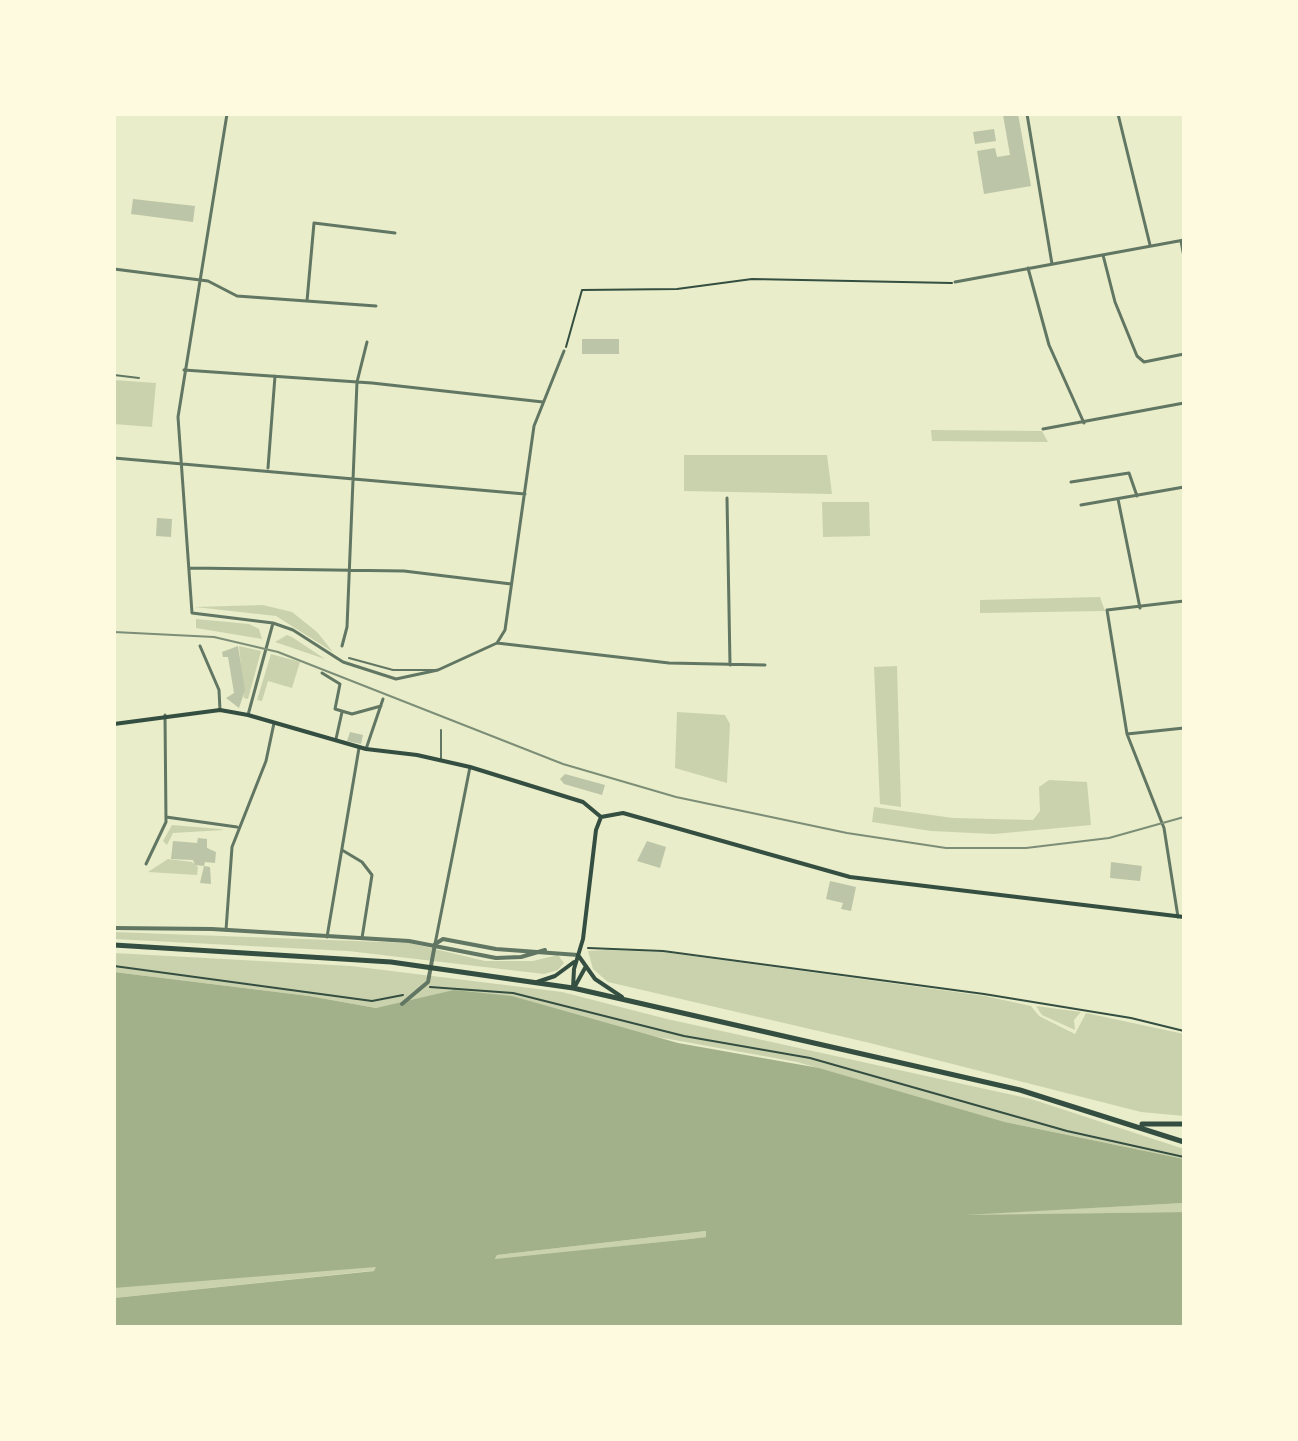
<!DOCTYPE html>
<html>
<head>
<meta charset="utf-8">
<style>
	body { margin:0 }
	#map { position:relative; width:1298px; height:1441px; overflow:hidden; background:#e9edc9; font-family:"Asap Condensed",sans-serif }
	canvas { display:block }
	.frame { position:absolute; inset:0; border:116px solid #fefae0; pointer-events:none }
</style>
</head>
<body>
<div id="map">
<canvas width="1298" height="1441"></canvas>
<div class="frame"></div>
</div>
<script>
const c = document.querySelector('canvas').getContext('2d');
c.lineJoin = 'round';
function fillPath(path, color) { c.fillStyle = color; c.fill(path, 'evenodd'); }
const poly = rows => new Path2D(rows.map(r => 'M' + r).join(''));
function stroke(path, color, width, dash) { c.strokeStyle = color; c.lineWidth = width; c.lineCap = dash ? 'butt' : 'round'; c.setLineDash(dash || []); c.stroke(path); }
const green = poly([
	[114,380,156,383,152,427,114,424],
	[931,430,1042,431,1048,442,932,441],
	[684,455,827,455,832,494,684,491],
	[822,502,869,502,870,536,823,537],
	[1100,597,1105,611,980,613,980,600],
	[263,605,292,612,317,632,333,652,276,616,195,607],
	[196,619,249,624,259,629,262,639,196,628],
	[287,635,292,637,325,659,275,642],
	[239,646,261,651,248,699,244,698],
	[271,654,300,662,292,688,268,681,262,701,257,700],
	[897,666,901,807,880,804,874,667],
	[677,712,725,715,730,724,727,783,675,768],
	[1049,780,1087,782,1091,825,994,834,931,831,872,822,874,807,953,818,1033,820,1040,811,1039,787],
	[172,825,220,829,224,830,173,833,167,845,163,841],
	[168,859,192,862,198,867,197,875,148,872],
	[114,932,410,943,485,961,533,961,558,955,564,963,558,970,544,974,348,951,114,939],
	[606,950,663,952,985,996,1031,1006,1039,1016,1075,1034,1086,1013,1184,1034,1184,1116,1141,1112,870,1043,608,982,593,969,588,951],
	[114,953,351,966,562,992,667,1019,1031,1099,1184,1149,1184,1159,1005,1122,797,1062,652,1036,402,1004,376,1008,309,996,114,972],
	[1036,1006,1081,1012,1074,1020,1075,1030,1042,1015],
	[1184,1203,1184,1212,934,1216],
	[706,1231,706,1237,690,1239,495,1260,497,1255],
	[377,1258,380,1270,114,1298,114,1286]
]);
const water = poly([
	[114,972,309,996,376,1008,454,990,512,996,678,1043,819,1068,1005,1122,1184,1159,1184,1203,965,1215,1184,1212,1184,1327,114,1327,114,1298,374,1271,376,1267,114,1288],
	[706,1231,706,1237,690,1239,495,1259,497,1255]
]);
const building = poly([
	[1006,114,1018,114,1031,186,984,194,977,151,995,148,997,157,1010,155,1003,115],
	[994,129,996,141,975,144,973,132],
	[133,199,195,206,193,222,131,214],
	[582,339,619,339,619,354,582,354],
	[157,518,172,519,171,537,156,536],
	[238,646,245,690,239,708,226,698,234,693,228,657,223,657,222,652],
	[350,732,363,735,361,744,347,741],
	[565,774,605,785,602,795,564,784,560,779],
	[198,838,207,839,207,848,216,852,215,863,205,862,204,866,210,867,211,884,200,883,204,866,195,865,193,860,171,859,173,841,197,843],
	[647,841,666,847,660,868,637,861],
	[1111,862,1142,866,1140,881,1110,878],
	[830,881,856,887,851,911,841,909,843,903,826,899]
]);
const path = poly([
	[566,347,582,290,677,289,752,279,952,283],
	[588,948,663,951,984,994,1131,1018,1184,1031],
	[114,966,372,1001,403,995],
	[430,987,513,993,684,1036,810,1058,1067,1131,1184,1157]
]);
const service = poly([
	[114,375,139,378],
	[349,658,393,670,437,670],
	[441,759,441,730]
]);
const minor = poly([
	[227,114,178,417,192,613,273,623,293,630,343,662,396,679,438,670,497,643,669,663,765,665],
	[1027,114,1052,264],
	[1118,114,1150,245],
	[1181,241,1184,257],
	[1103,255,1115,302,1137,356,1144,362,1184,354],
	[1028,268,1049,345,1084,423],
	[114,269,208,281,237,296,376,306],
	[955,282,1184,240],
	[307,301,314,223,395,233],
	[184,370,372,383,543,402],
	[1043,429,1184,403],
	[114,458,525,494],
	[268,468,275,376],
	[1071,482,1129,473,1137,496],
	[727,498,730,665],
	[1118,499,1140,608],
	[1081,505,1184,487],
	[190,568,404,571,511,584],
	[497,643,505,630,534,426,564,351],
	[200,646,219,690,220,710],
	[342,646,347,627,357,382,367,342],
	[322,673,340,684,335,709,352,714,381,706],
	[248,715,273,623],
	[1127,734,1184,728],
	[336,739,342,712],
	[366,749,383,699],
	[166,817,237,827],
	[342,850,362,862,372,875,362,938],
	[146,864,166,822,165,715],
	[1178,917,1164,828,1127,734,1107,610,1184,601],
	[226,930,232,847,266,761,274,723],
	[327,937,359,748],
	[435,944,470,767]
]);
const tertiary = poly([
	[114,928,212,929,409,941,496,958,521,957,545,950],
	[435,944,443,939,496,949,578,955],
	[402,1004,428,982,435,944]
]);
const secondary = poly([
	[114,724,220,710,248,715,366,749,417,755,470,767,583,802,601,817],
	[601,817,623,813,850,877,1184,917],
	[578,955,595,979,622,997],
	[537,982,555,976,574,962],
	[573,988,574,969,583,939,596,830,601,817],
	[574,988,585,968]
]);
const primary = poly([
	[114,945,391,962,573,988,1020,1090,1184,1142],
	[1142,1124,1184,1124]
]);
const rail = poly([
	[114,632,214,637,278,652,563,764,676,797,847,833,946,848,1026,848,1109,838,1184,817]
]);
fillPath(green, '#cad2ad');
fillPath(water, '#a3b18a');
fillPath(building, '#bcc5a7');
stroke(path, '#344e41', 2);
stroke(service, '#617663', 2);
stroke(minor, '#617663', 3);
stroke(tertiary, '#617663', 4);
stroke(secondary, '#344e41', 4);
stroke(primary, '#344e41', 5);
stroke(rail, '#7c8e77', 2);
</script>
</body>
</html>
